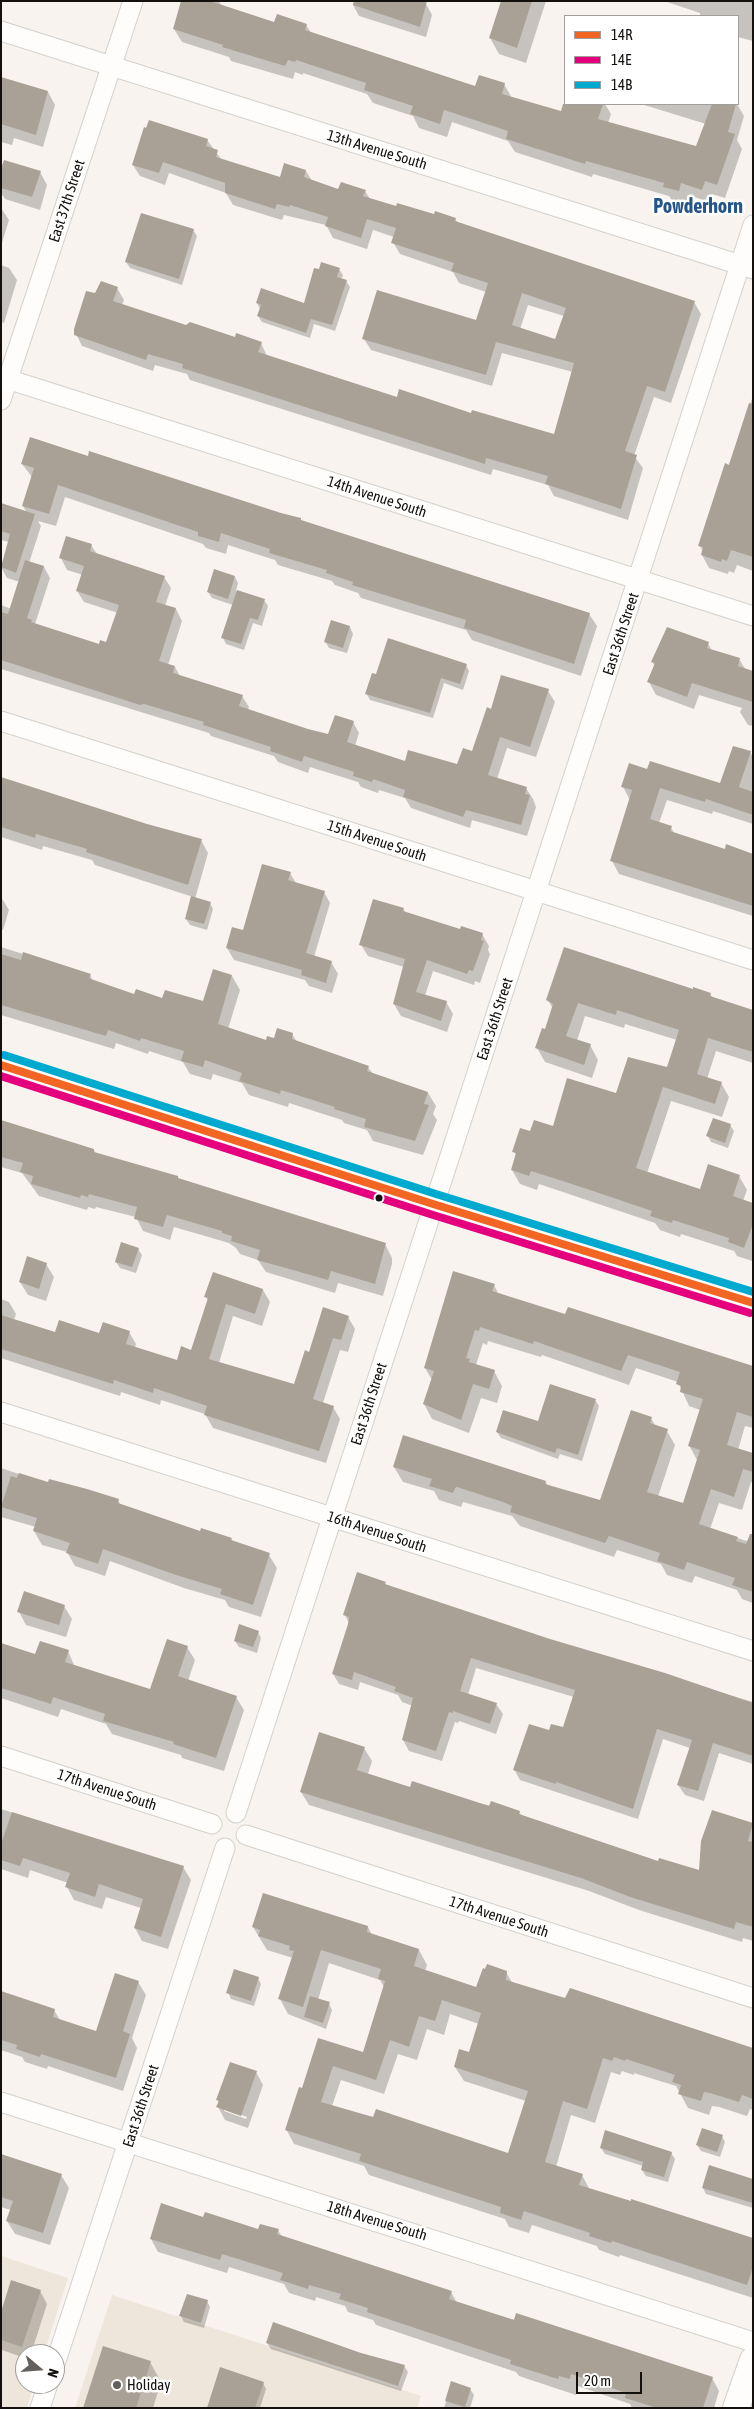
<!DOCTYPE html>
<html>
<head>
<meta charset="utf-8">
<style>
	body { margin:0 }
	#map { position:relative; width:754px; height:2409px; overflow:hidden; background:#f8f3ee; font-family:"Asap Condensed",sans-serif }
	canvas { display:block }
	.frame { position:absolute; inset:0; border:2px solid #13100d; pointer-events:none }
	.legend { position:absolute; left:564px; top:15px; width:175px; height:90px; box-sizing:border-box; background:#fff; border:1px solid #a19f9e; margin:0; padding:6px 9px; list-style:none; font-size:15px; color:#13100d }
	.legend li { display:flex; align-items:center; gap:10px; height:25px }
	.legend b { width:25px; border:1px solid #a19f9e }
	.north { position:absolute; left:15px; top:2344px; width:50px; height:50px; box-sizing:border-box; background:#fff; border:1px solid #a19f9e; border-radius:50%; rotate:108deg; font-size:14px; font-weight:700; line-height:20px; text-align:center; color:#13100d }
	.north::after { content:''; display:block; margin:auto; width:18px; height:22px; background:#635f5c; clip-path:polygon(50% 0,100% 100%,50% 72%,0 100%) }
	.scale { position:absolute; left:576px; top:2372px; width:66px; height:22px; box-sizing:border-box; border:2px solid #13100d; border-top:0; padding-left:6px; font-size:15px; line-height:18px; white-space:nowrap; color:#13100d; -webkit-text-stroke:4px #fff; paint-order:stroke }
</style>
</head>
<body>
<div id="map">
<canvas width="754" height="2409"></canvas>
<div class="frame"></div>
<ul class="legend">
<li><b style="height:6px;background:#f26522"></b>14R</li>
<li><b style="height:6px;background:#e5007d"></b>14E</li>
<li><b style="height:6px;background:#00a9ce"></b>14B</li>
</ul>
<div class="north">N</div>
<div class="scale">20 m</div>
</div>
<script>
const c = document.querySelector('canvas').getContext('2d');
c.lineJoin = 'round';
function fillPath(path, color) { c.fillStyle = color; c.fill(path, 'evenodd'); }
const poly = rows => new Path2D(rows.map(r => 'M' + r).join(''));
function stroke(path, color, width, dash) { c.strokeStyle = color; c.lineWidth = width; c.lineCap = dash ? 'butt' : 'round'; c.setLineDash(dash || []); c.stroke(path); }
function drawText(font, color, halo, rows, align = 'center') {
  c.font = font + ' "Asap Condensed",sans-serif'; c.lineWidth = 5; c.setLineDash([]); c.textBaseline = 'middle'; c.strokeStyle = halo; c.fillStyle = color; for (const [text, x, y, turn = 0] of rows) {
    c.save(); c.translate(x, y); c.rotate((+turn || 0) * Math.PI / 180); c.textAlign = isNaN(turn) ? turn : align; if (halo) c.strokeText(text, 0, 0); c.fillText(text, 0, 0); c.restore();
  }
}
const built = poly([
	[1,2256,68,2278,44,2354,25,2354,25,2384,34,2384,27,2408,1,2408],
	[112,2295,421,2396,417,2408,75,2408]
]);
const shadow = poly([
	[182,1,219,1,222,7,275,23,306,25,312,34,476,88,504,84,512,98,562,113,565,102,565,104,605,104,611,114,608,123,697,148,706,124,641,104,737,104,744,116,737,140,742,149,725,198,712,194,709,202,689,195,686,204,672,200,669,196,593,174,592,177,515,152,508,141,452,122,447,137,419,128,413,116,373,103,367,94,303,73,303,75,295,72,293,79,231,61,229,57,182,42,174,29],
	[354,1,426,4,432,15,426,37,359,16,353,5],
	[502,1,546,1,526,63,499,54,490,38],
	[664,1,753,1,753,41,738,37,738,16,700,16,700,13],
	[1,78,48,92,55,105,43,147,14,138,12,145,1,142],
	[207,140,222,160,281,178,306,171,312,181,339,191,365,191,370,199,397,208,455,219,458,223,694,302,701,314,671,403,654,397,634,456,643,468,628,520,554,496,548,485,493,469,491,475,190,380,187,374,155,365,153,371,82,346,76,334,95,295,117,288,124,300,122,305,186,326,261,343,267,356,397,398,555,435,573,372,502,353,492,386,371,350,364,339,477,322,486,292,459,283,453,272,400,254,393,242,394,237,373,230,367,249,333,238,326,225,284,215,282,220,233,205,226,193,169,173,165,185,140,176,133,165],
	[528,305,564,316,556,341,520,329],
	[40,172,47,185,40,210,5,199,1,193,1,173],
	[1,208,9,220,1,246],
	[193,230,197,236,182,285,130,268,126,262],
	[1,265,9,268,17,280,4,323,1,322],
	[339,269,343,275,341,280,346,281,350,287,335,331,314,324,310,338,262,322,258,316,260,309,257,303,304,304],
	[753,396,753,571,737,565,734,573,729,571,728,574,709,568,702,555,703,551,700,546],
	[22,464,300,519,302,521,589,614,597,626,581,676,472,640,466,630,361,598,358,593,335,585,332,581,278,565,275,560,228,545,226,554,206,548,203,544,65,497,56,526,38,521,41,526,29,563,44,567,50,578,35,624,99,645,106,643,118,613,84,602,77,591,83,575,67,570,61,558,91,545,97,554,164,577,171,588,165,606,176,609,182,621,168,665,175,667,180,676,242,696,249,707,248,710,308,730,329,735,353,722,359,733,355,746,406,763,458,766,472,753,492,710,548,691,555,702,536,757,507,748,497,779,526,788,533,799,536,807,527,836,472,820,470,828,411,808,405,798,379,790,378,793,361,787,358,782,310,767,308,773,278,762,274,756,211,736,209,733,1,669,1,605,11,609,20,582,7,578,1,567,9,542,1,540,1,508,27,513,23,506,32,477],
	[235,577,238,583,236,591,264,600,268,606,262,626,253,623,244,650,226,644,223,638,233,605,212,598,208,592],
	[350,627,353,634,347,653,329,648,325,641],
	[708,643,712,651,739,659,746,670,753,672,753,726,748,725,740,712,742,708,699,695,694,709,656,695,649,682,655,666,652,662],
	[466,665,469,671,463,690,444,683,433,718,370,700,366,693,377,676],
	[750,752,753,757,753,824,713,811,712,814,667,800,659,823,671,827,675,835,725,850,753,855,753,916,619,874,612,861,630,800,623,787,648,771,720,785],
	[1,779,147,826,201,840,208,853,195,899,210,903,213,909,207,930,190,925,186,919,193,897,95,865,92,860,43,846,42,850,1,837],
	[290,873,296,883,324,892,330,903,314,957,331,962,338,974,332,993,309,986,305,980,234,960,227,948,244,932],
	[1,897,9,910,3,930,1,929],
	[403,909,406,913,460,931,482,934,489,946,488,950,490,954,480,983,475,981,474,985,433,971,425,996,446,1002,453,1014,447,1032,401,1016,394,1004,404,967,368,956,361,945],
	[1,947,90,975,93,981,135,995,163,999,204,1003,232,976,240,990,228,1029,267,1041,292,1034,297,1042,368,1067,373,1074,428,1093,436,1106,433,1114,437,1120,423,1155,373,1141,367,1130,344,1123,342,1120,289,1103,288,1107,249,1095,242,1083,213,1074,211,1080,190,1074,183,1062,149,1051,148,1054,116,1043,114,1049,1,1015],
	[694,991,710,994,713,998,753,1011,753,1063,716,1051,707,1079,721,1083,729,1097,722,1117,671,1101,647,1173,701,1190,739,1176,747,1190,743,1201,753,1205,752,1261,737,1256,734,1251,681,1234,680,1237,660,1230,655,1223,539,1184,537,1190,520,1184,512,1170,517,1157,514,1151,531,1132,553,1127,668,1068,677,1040,625,1024,624,1028,585,1016,577,1041,590,1045,598,1060,592,1078,545,1062,537,1048,546,1031,553,1009,548,1000],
	[1,1121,94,1150,96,1154,178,1177,180,1180,385,1244,392,1258,392,1264,383,1296,338,1283,335,1293,266,1272,258,1260,240,1254,236,1248,229,1243,174,1227,170,1240,143,1231,136,1217,96,1207,95,1209,88,1207,87,1210,39,1196,22,1173,1,1167],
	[730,1125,734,1131,728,1148,711,1142,708,1136],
	[138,1249,142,1255,136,1273,120,1268,116,1262],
	[46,1264,54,1277,46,1301,28,1295,20,1282],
	[494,1285,499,1295,566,1316,753,1367,753,1428,745,1426,738,1450,753,1454,753,1483,751,1482,742,1510,719,1503,710,1529,753,1543,753,1603,742,1599,737,1590,695,1576,692,1583,667,1575,661,1564,617,1550,614,1557,520,1526,512,1516,463,1502,461,1507,439,1500,434,1491,403,1482,394,1467,546,1482,548,1487,601,1501,651,1418,656,1427,667,1431,675,1445,658,1497,684,1505,697,1460,689,1445,700,1410,689,1406,678,1382,636,1368,629,1385,542,1355,541,1357,488,1341,487,1345,483,1343,476,1365,494,1371,502,1386,497,1403,481,1398,469,1433,432,1419,424,1404,432,1380,425,1368],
	[263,1290,270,1302,262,1326,233,1316,219,1363,295,1385,310,1353,348,1317,355,1329,348,1352,340,1350,323,1403,333,1407,340,1419,326,1463,213,1428,205,1414,161,1400,160,1405,121,1392,120,1396,1,1358,1,1299,9,1302,16,1314,14,1320,55,1334,100,1334,129,1332,136,1344,135,1348,177,1362,192,1351,208,1301,206,1297],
	[595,1400,599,1406,582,1461,560,1454,558,1459,501,1438,497,1432,539,1423],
	[1,1468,49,1484,118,1500,121,1506,201,1532,231,1539,233,1542,269,1555,277,1568,261,1617,229,1607,225,1600,184,1588,110,1561,105,1576,75,1566,67,1552,42,1545,34,1531,36,1527,1,1517],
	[385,1583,386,1586,550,1641,753,1702,753,1764,719,1753,704,1801,685,1795,678,1785,690,1748,663,1739,638,1819,520,1780,514,1769,550,1732,564,1729,574,1697,476,1668,468,1695,496,1704,503,1714,496,1734,459,1721,458,1723,455,1722,442,1761,409,1751,403,1740,413,1706,402,1702,398,1695,360,1682,358,1690,339,1684,333,1674,349,1623,345,1615],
	[64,1606,72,1619,66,1637,26,1625,19,1612],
	[258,1632,261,1638,257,1653,239,1647,235,1641],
	[1,1644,36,1656,68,1651,75,1667,151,1691,187,1647,195,1660,188,1681,236,1697,244,1710,224,1771,182,1758,181,1755,112,1734,106,1724,61,1709,58,1717,1,1698],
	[364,1748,372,1761,368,1774,411,1788,519,1812,522,1816,658,1863,700,1871,752,1824,753,1941,743,1938,742,1942,639,1910,589,1891,309,1805,301,1792],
	[1,1809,183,1867,191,1880,168,1949,142,1941,135,1928,141,1908,106,1897,102,1909,74,1900,67,1887,68,1883,30,1870,28,1878,1,1869],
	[253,1927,368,1927,372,1935,419,1950,427,1965,425,1971,477,1988,506,1972,513,1984,565,2000,753,2049,753,2110,750,2109,747,2116,719,2107,712,2106,709,2115,688,2108,676,2086,634,2073,634,2075,622,2071,620,2075,611,2072,595,2123,571,2115,556,2167,582,2175,590,2190,753,2239,753,2298,620,2255,619,2257,599,2250,597,2246,532,2225,529,2233,509,2227,505,2219,369,2175,364,2166,294,2144,286,2129,303,2090,319,2040,364,2054,384,1987,380,1980,329,1963,318,2000,329,2004,332,2010,326,2029,288,2014,280,1999,293,1958,267,1950],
	[450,2014,479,2024,470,2054,455,2067,464,2081,526,2101,508,2154,332,2106,341,2080,384,2094,398,2054,417,2060,427,2029,444,2035],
	[258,1978,261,1984,254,2006,231,1999,228,1992],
	[138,1982,146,1995,132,2038,137,2048,123,2091,48,2066,47,2069,25,2062,22,2057,1,2050,1,1992,54,2010,60,2020,97,2032],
	[256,2072,263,2085,248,2128,225,2120,218,2107,218,2100],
	[224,2109,247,2117,246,2119,224,2111],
	[722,2136,725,2142,720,2157,701,2151,697,2145],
	[601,2148,671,2153,675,2159,668,2182,646,2176,642,2170,643,2166,605,2154],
	[1,2156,61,2175,69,2188,50,2245,15,2234,7,2221,11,2210,1,2207],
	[753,2181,753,2208,706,2194,703,2188],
	[204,2218,259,2230,278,2230,282,2237,451,2292,457,2303,712,2378,719,2391,714,2408,632,2408,630,2404,578,2386,576,2395,519,2376,516,2372,376,2325,373,2320,348,2312,345,2306,316,2297,315,2301,289,2293,284,2284,229,2267,227,2273,158,2252,151,2239],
	[40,2291,47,2304,31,2354,25,2354,25,2358,2,2350,1,2316],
	[207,2301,210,2307,204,2328,184,2322,181,2316],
	[267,2343,404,2366,408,2372,401,2391,271,2349],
	[150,2362,161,2382,153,2408,85,2408],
	[263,2383,266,2389,260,2408,208,2408],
	[452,2383,470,2389,474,2395,470,2408,444,2408]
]);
const building = poly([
	[181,1,210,1,274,22,277,14,307,24,305,30,475,86,479,75,505,83,502,94,561,111,563,104,603,104,598,119,696,146,712,104,736,104,728,132,735,134,717,185,705,181,702,190,681,183,679,191,663,187,664,183,586,161,585,164,506,139,508,131,444,110,440,124,410,114,413,106,364,90,366,83,296,60,295,62,288,60,285,66,222,47,223,45,173,29],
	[354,1,427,1,420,27,353,5],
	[501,1,532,1,517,48,489,38],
	[1,77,48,91,36,135,1,124],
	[149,120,208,139,206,146,218,150,216,157,280,177,284,163,306,170,304,177,338,189,341,182,366,190,363,196,396,206,397,203,434,214,435,211,456,218,455,221,695,301,665,392,647,386,625,451,637,455,621,509,545,484,548,476,486,458,485,464,182,368,183,364,148,354,146,360,74,335,74,329,86,291,95,293,101,281,118,287,113,301,186,325,190,322,235,337,236,333,262,342,258,352,397,397,399,389,471,413,472,410,554,434,574,363,496,342,486,375,362,339,377,290,476,320,488,283,451,271,454,263,391,243,396,228,367,219,361,238,325,226,328,217,290,205,289,207,277,204,275,209,225,193,225,183,163,162,159,173,132,165,144,127,146,128],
	[522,293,566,308,555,339,512,325],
	[4,160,41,171,32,197,1,188,1,169],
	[141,213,194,229,179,279,125,262],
	[321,262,340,268,337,277,347,280,332,325,311,319,306,333,257,316,261,305,256,303,261,288,304,303,314,268,319,269],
	[749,403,753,404,753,557,731,550,727,561,722,559,721,562,701,555,703,547,698,546,725,463,729,465],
	[30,437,88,456,89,451,281,513,301,518,301,520,590,613,574,664,464,628,466,620,352,585,353,582,326,573,327,570,269,553,270,549,221,533,219,542,198,536,198,532,58,485,49,514,22,506,34,468,21,464],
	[1,503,35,514,16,573,1,567,10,534,1,531],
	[66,536,92,544,90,551,165,576,156,602,176,608,159,661,175,666,173,673,243,695,239,706,308,729,328,734,335,715,354,721,347,742,405,761,408,750,457,764,463,748,472,751,487,707,491,709,501,675,549,689,530,747,500,737,488,775,527,787,525,794,530,795,521,825,466,810,463,817,403,797,405,790,373,779,372,782,353,776,354,772,304,756,302,762,270,751,271,747,203,725,204,722,144,704,140,705,1,660,1,612,8,614,25,560,44,566,27,618,32,620,31,622,99,644,100,640,106,642,119,605,76,591,84,566,59,558],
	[214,569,235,576,228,599,207,592],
	[237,590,265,599,258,620,250,618,241,644,221,638],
	[331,620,350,626,343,648,324,642],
	[667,627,709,642,707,648,740,658,738,666,753,671,753,702,692,683,687,697,647,682,655,663,651,662],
	[388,638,467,664,460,684,441,678,430,713,365,694,372,673,376,674],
	[733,746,751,751,739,787,753,792,753,815,706,799,705,802,660,788,650,819,672,826,670,831,725,849,726,844,753,854,753,906,610,861,632,790,621,787,629,763,647,769,650,761,720,783],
	[1,777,147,824,202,839,188,885,86,852,87,849,36,834,35,838,1,827],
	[262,864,291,872,288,880,325,891,306,953,332,961,326,983,301,975,302,970,226,948,232,927,243,930],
	[191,896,211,902,204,924,185,919],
	[373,899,404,908,403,911,460,929,461,926,483,933,481,940,484,941,473,971,469,970,467,974,427,960,416,992,447,1001,441,1021,393,1004,405,959,359,945],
	[564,947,693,989,693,987,711,993,710,996,753,1010,753,1052,708,1038,697,1074,722,1082,715,1104,663,1087,636,1168,700,1189,708,1164,740,1175,733,1196,753,1203,753,1224,744,1248,728,1242,729,1238,673,1220,672,1223,650,1216,652,1211,578,1186,531,1171,529,1176,511,1170,516,1153,512,1152,520,1128,530,1131,534,1120,553,1126,567,1078,616,1093,628,1057,667,1067,679,1030,617,1010,616,1015,578,1003,566,1036,591,1044,584,1065,535,1048,542,1028,545,1029,553,1004,546,1000],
	[23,952,91,974,89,978,91,979,134,994,136,989,162,998,165,990,203,1001,213,969,232,975,218,1024,266,1040,267,1036,274,1038,277,1028,293,1033,292,1039,369,1066,367,1071,428,1092,424,1104,429,1105,415,1141,364,1127,366,1119,334,1109,335,1107,281,1090,280,1094,239,1081,242,1073,205,1060,203,1067,181,1061,184,1051,141,1038,140,1041,108,1030,106,1036,1,1005,1,954,21,960],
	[713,1118,731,1124,725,1143,706,1136],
	[1,1120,94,1149,94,1152,178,1176,178,1178,386,1243,375,1284,331,1271,328,1280,257,1260,260,1250,231,1241,232,1236,222,1233,222,1231,167,1215,163,1227,134,1219,137,1207,89,1194,88,1197,81,1195,80,1198,31,1184,33,1176,20,1172,23,1163,1,1157],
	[121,1242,139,1248,132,1267,115,1262],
	[27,1256,47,1263,39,1289,19,1282],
	[453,1271,495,1284,492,1291,565,1314,568,1307,753,1366,753,1417,737,1412,727,1445,753,1453,753,1472,743,1469,734,1497,711,1489,699,1524,738,1537,736,1541,746,1544,750,1534,753,1534,753,1592,732,1585,735,1578,687,1562,684,1570,657,1561,660,1553,609,1536,605,1543,510,1512,512,1506,503,1502,457,1487,455,1488,453,1493,429,1486,432,1479,393,1467,403,1435,546,1481,545,1484,600,1500,631,1410,652,1417,650,1423,668,1429,647,1492,683,1503,700,1450,688,1446,703,1399,680,1392,681,1386,676,1384,680,1372,628,1355,621,1371,534,1341,533,1344,480,1327,479,1331,475,1330,466,1358,470,1359,469,1362,495,1370,489,1389,473,1384,461,1420,423,1404,434,1371,424,1368],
	[213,1272,263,1289,255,1314,226,1304,209,1359,294,1384,305,1350,309,1352,323,1307,349,1316,341,1340,333,1338,313,1399,334,1406,319,1451,204,1415,207,1406,154,1388,153,1393,114,1380,113,1384,1,1349,1,1315,55,1332,59,1320,99,1333,103,1322,130,1331,126,1344,177,1360,181,1346,191,1350,208,1298,204,1297],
	[550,1384,596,1399,578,1455,557,1448,555,1453,496,1432,503,1410,538,1421],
	[19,1473,48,1482,49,1479,87,1489,119,1499,118,1503,200,1531,201,1528,232,1538,231,1540,270,1553,253,1605,220,1594,222,1589,176,1575,103,1549,98,1564,66,1553,70,1543,33,1531,37,1518,1,1507,11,1476,17,1478],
	[357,1572,386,1582,385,1584,550,1639,665,1673,753,1703,753,1756,713,1743,698,1791,677,1785,692,1740,657,1729,633,1809,556,1782,556,1784,534,1777,513,1770,529,1724,549,1730,551,1724,563,1727,575,1690,471,1658,460,1691,497,1703,490,1724,453,1711,453,1713,449,1712,436,1751,402,1740,413,1698,394,1691,396,1687,354,1672,352,1680,332,1674,348,1624,349,1617,343,1615],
	[24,1591,65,1605,59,1625,17,1612],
	[239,1624,259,1631,253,1647,234,1641],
	[167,1639,188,1646,178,1676,237,1696,216,1758,173,1744,174,1742,103,1721,105,1714,53,1697,51,1704,1,1688,1,1643,35,1654,40,1641,69,1650,65,1662,150,1689],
	[319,1732,365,1747,357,1770,410,1787,412,1781,489,1806,491,1801,520,1811,519,1814,658,1861,659,1858,699,1870,701,1841,712,1810,753,1823,748,1841,753,1842,753,1927,736,1922,734,1929,630,1897,581,1878,300,1792],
	[12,1812,184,1866,161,1937,134,1928,143,1899,99,1884,95,1897,65,1887,70,1873,23,1858,20,1866,1,1860,1,1844],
	[263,1893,368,1926,367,1932,419,1949,414,1966,476,1987,483,1968,485,1969,487,1964,507,1971,506,1980,565,1998,570,1988,753,2048,753,2099,742,2095,739,2102,710,2093,704,2092,701,2101,678,2094,681,2085,672,2082,675,2075,626,2059,625,2061,614,2057,612,2061,603,2058,587,2109,563,2101,545,2162,583,2174,579,2185,631,2201,631,2199,753,2238,753,2267,747,2285,612,2241,611,2243,589,2236,590,2233,524,2211,521,2220,500,2213,501,2207,359,2161,361,2154,285,2130,299,2087,302,2088,318,2038,363,2052,385,1981,378,1979,381,1969,321,1950,303,2007,278,1999,294,1951,289,1950,290,1946,258,1936,260,1930,252,1927],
	[442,2000,481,2013,469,2052,459,2049,454,2067,528,2091,508,2153,376,2109,373,2117,321,2102,333,2066,376,2080,390,2040,409,2047,419,2016,435,2021],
	[234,1969,259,1977,251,2001,226,1993],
	[115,1973,139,1981,123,2031,130,2034,116,2078,41,2054,40,2057,16,2049,17,2045,1,2040,1,1991,55,2009,53,2017,96,2031],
	[310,1996,330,2002,323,2023,304,2017],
	[230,2062,257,2071,241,2116,216,2107,219,2101,216,2100],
	[702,2128,723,2135,717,2152,696,2145],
	[605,2130,672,2152,664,2177,641,2170,643,2162,600,2148],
	[1,2154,62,2174,43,2233,6,2221,13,2201,1,2197],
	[709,2165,753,2179,753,2203,702,2188],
	[161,2203,203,2217,205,2212,258,2229,260,2224,279,2229,277,2234,452,2291,449,2299,514,2320,516,2313,713,2377,703,2408,657,2408,625,2398,626,2393,571,2374,570,2379,559,2376,558,2379,510,2364,511,2360,367,2312,368,2308,339,2299,341,2294,309,2285,308,2289,280,2280,283,2273,222,2254,220,2260,150,2239],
	[11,2280,41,2290,22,2347,1,2340,1,2312],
	[187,2294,208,2300,201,2323,179,2316],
	[273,2322,361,2353,405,2365,398,2386,266,2343],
	[103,2346,151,2361,136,2408,83,2408],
	[220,2367,264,2382,255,2408,207,2408],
	[451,2381,471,2388,465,2407,445,2401]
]);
const street = poly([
	[1,31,753,269],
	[1,377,753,616],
	[1,400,133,1],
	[1,721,753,960],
	[1,1412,753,1651],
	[1,1756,212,1824],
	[236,1813,753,225],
	[246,1835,753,1998],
	[1,2102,753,2342],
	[55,2364,225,1848],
	[40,2408,48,2384]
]);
const secondary = poly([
	[1,1065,433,1204,753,1303],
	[736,2408,753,2360]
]);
const bus1 = poly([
	[1,1065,433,1204,753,1303]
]);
const bus2 = poly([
	[1,1076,430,1214,750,1313]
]);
const bus3 = poly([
	[4,1055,436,1194,753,1292]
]);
const markers = [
	[379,1198,4.5,"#13100d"],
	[117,2385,5,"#635f5c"]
];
const streetNames = [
	["13th Avenue South",377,150,17],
	["East 37th Street",67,201,-72],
	["14th Avenue South",377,497,18],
	["East 36th Street",621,634,-72],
	["15th Avenue South",377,841,18],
	["East 36th Street",495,1019,-72],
	["East 36th Street",369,1404,-72],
	["16th Avenue South",377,1532,18],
	["17th Avenue South",107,1790,18],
	["17th Avenue South",499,1917,18],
	["East 36th Street",141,2106,-72],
	["18th Avenue South",377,2221,17]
];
const poiNames = [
	["Holiday",127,2385]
];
const districtNames = [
	["Powderhorn",698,207]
];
fillPath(built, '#eee6db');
fillPath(shadow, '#0003');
fillPath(building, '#aaa196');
stroke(street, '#d3d0cc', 21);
stroke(secondary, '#d3d0cc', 28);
stroke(street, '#fefdfc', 19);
stroke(secondary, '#fefdfc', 26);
stroke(bus1, '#f26522', 8);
stroke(bus2, '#e5007d', 8);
stroke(bus3, '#00a9ce', 8);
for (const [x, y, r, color] of markers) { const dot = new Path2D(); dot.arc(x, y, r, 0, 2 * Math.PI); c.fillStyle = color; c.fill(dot); stroke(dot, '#fff', 2); }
drawText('15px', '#13100d', '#fff', streetNames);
drawText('15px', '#13100d', '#fff', poiNames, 'left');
drawText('bold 20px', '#245488', '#fff', districtNames);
</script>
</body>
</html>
